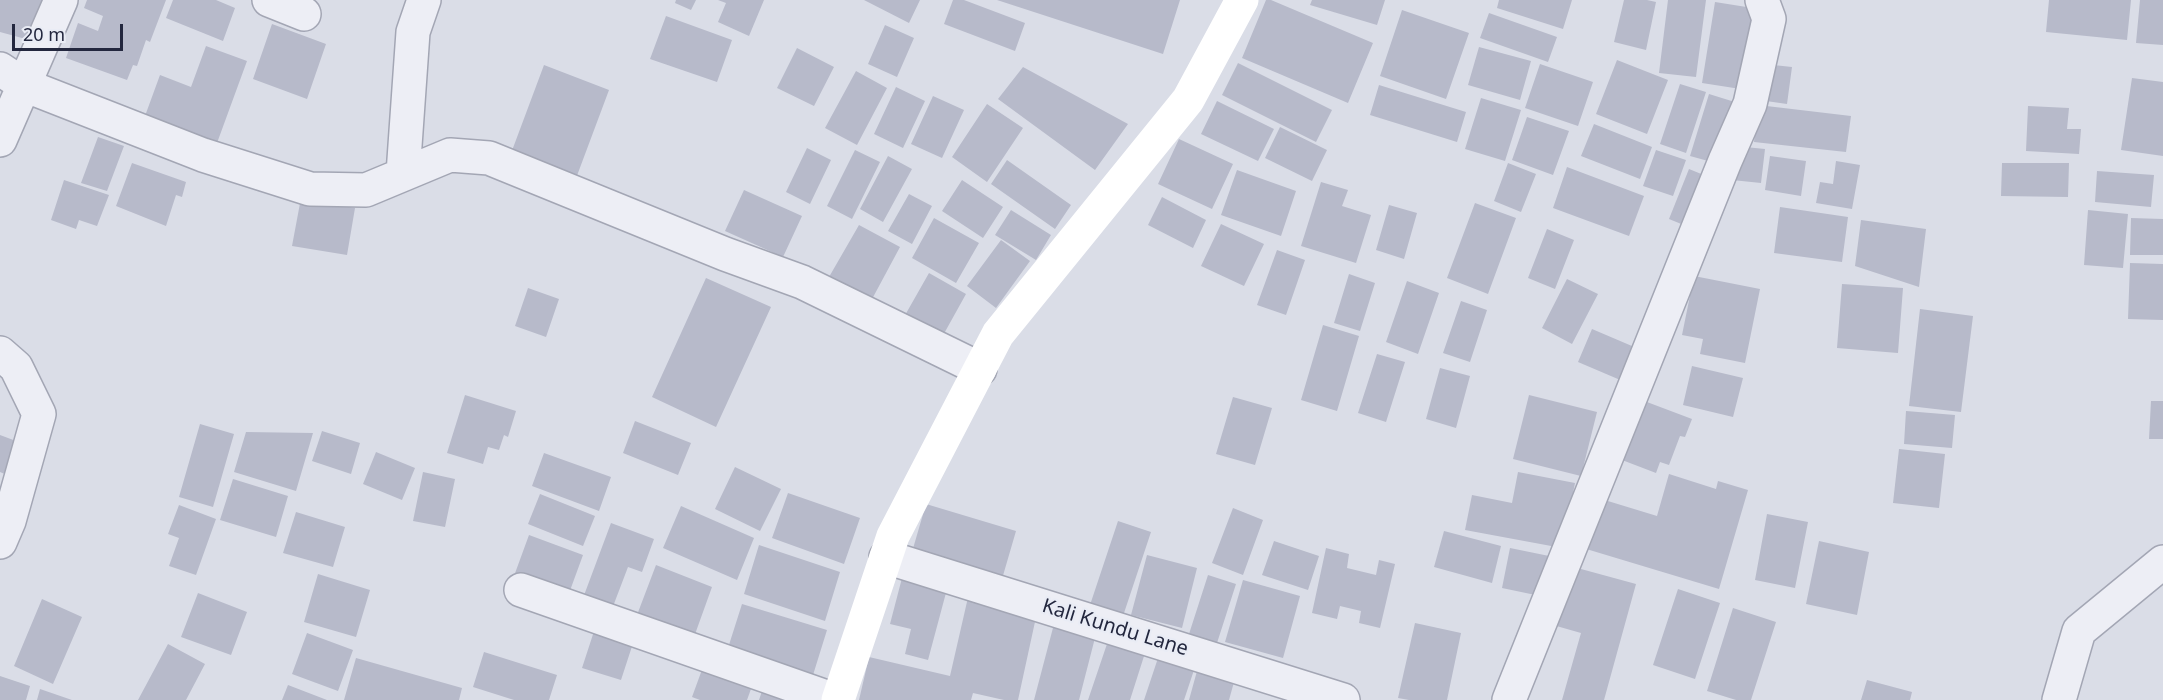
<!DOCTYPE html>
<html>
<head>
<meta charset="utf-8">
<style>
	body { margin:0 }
	#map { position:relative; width:2163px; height:700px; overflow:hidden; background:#dadde7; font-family:"Noto Sans",sans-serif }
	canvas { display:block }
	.scale { position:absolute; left:12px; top:24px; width:111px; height:27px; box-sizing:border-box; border:3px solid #23273e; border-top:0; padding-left:8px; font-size:18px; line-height:21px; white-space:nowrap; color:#23273e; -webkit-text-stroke:4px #e9ecf5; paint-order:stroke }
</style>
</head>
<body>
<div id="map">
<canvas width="2163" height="700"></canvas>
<div class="scale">20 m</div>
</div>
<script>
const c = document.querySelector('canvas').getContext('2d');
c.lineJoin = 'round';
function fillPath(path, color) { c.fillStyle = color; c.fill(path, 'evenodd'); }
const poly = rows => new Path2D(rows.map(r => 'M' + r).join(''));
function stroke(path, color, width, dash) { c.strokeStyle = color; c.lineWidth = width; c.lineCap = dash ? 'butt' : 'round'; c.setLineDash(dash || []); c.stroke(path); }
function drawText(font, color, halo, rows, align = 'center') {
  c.font = font + ' "Noto Sans",sans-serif'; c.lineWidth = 4.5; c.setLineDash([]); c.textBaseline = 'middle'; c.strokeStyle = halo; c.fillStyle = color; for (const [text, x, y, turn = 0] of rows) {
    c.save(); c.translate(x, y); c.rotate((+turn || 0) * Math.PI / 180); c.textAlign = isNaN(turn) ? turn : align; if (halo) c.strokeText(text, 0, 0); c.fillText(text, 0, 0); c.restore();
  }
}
const building = poly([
	[0,0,45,0,33,41,0,32],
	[87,0,166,0,150,42,146,40,137,66,133,65,127,80,66,58,78,23,98,31,103,16,84,8],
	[173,0,216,0,235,8,223,41,166,18],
	[676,0,696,0,691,10,675,3],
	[718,0,764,0,749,36,718,22,726,3],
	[864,0,920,0,909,23],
	[953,0,964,0,1025,23,1015,51,944,24],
	[997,0,1180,0,1163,54],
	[1266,0,1271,0,1373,43,1348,103,1242,58],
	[1312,0,1385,0,1377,25,1310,5],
	[1499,0,1572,0,1563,29,1497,8],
	[1624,0,1647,0,1656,2,1646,50,1614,42],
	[1668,0,1706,0,1696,77,1659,73],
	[2049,0,2131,0,2127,40,2046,32],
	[2140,0,2163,0,2163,45,2136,43],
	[1715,2,1759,9,1747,90,1702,83],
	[1402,10,1469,33,1446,99,1380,76],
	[1489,13,1557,37,1548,62,1480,38],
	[666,16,732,40,717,82,650,59],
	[272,24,326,44,307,99,253,79],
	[885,25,914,38,897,77,868,64],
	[206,46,247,61,217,143,145,116,160,75,191,87],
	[1479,47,1531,61,1520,100,1468,85],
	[797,48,834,67,814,106,777,88],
	[1617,60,1668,80,1647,134,1596,114],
	[1238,63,1332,110,1316,142,1222,95],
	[1540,64,1593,82,1578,126,1525,108],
	[1764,64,1792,67,1787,104,1759,100],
	[544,65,609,90,575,181,510,156],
	[1023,67,1128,124,1095,170,998,99],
	[856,71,887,88,857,145,825,128],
	[2132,78,2163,82,2163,156,2121,150],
	[1680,84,1706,92,1686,153,1660,144],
	[1379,85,1466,112,1457,142,1370,115],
	[896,87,925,101,903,148,874,134],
	[1709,94,1738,103,1719,164,1690,156],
	[933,96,964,110,942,158,911,144],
	[1481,98,1521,110,1505,161,1465,149],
	[1217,101,1274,129,1258,161,1201,134],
	[987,104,1023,128,987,182,952,157],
	[1758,105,1851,116,1846,152,1754,142],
	[2028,106,2069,108,2067,129,2081,129,2079,154,2026,151],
	[1527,117,1569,131,1553,175,1512,160],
	[1594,124,1652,147,1640,179,1581,156],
	[1280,127,1327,150,1312,181,1265,158],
	[98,137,124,146,107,191,81,183],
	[1179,139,1233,164,1212,209,1158,184],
	[1735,146,1765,149,1761,183,1732,180],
	[807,148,831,160,810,204,786,192],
	[855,150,880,162,852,219,827,206],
	[1656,150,1686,160,1673,196,1643,186],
	[888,156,912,169,883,222,860,209],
	[1770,156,1806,161,1801,196,1765,190],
	[1007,160,1071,205,1055,229,991,184],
	[1836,161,1860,165,1852,209,1816,203,1820,182,1833,184],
	[132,163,186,182,182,197,176,195,166,226,116,206],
	[1508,163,1536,174,1521,212,1494,201],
	[2002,163,2069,163,2068,197,2001,196],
	[1567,167,1644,196,1629,236,1553,208],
	[1689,169,1716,180,1696,230,1669,219],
	[1237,170,1296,191,1281,236,1221,215],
	[2097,171,2154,175,2151,207,2095,202],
	[64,180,109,195,97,226,79,220,76,229,51,220],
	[962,180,1003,207,983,238,942,211],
	[1321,182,1348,190,1342,206,1371,215,1356,263,1301,246],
	[744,190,802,216,783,257,725,231],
	[909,194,932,206,912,244,888,231],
	[1162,197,1206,220,1193,248,1148,225],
	[301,198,355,208,347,255,292,246],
	[1475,203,1516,218,1488,294,1447,278],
	[1389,205,1417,213,1404,259,1376,250],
	[1780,207,1848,217,1842,262,1774,253],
	[1011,210,1051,235,1036,260,995,235],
	[2088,210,2128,214,2123,268,2084,265],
	[934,218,979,243,956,283,912,258],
	[2131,218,2163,219,2163,255,2130,255],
	[1861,220,1926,229,1919,287,1855,266],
	[1221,224,1264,244,1244,286,1201,266],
	[859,225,900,247,871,301,829,277],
	[1547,229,1574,240,1555,289,1528,278],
	[1001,240,1030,261,996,308,967,286],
	[1277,250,1305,260,1286,315,1257,305],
	[2130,263,2163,264,2163,320,2128,319],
	[929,273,966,294,941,339,904,317],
	[1349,274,1375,283,1360,331,1334,323],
	[1694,276,1760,289,1745,363,1700,354,1703,339,1682,335],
	[706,278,771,307,716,427,652,397],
	[1567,279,1598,294,1572,344,1542,328],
	[1407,281,1439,293,1418,354,1386,342],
	[1842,284,1903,288,1898,353,1837,348],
	[528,288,559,299,546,337,515,326],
	[1461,301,1487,310,1470,362,1443,353],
	[1920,309,1973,316,1961,412,1909,406],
	[1323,325,1359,336,1337,411,1301,400],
	[1592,329,1646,352,1632,385,1578,362],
	[1377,354,1405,362,1386,422,1358,413],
	[1692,366,1743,378,1733,417,1683,405],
	[1440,368,1470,376,1456,428,1426,419],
	[465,395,516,411,508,437,504,435,499,450,488,447,483,464,447,453],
	[1529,395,1597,412,1581,476,1513,459],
	[1631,396,1692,419,1685,437,1680,436,1669,465,1660,462,1656,473,1622,460],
	[1233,397,1272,408,1255,465,1216,454],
	[2151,401,2163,401,2163,439,2149,439],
	[1906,411,1955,415,1952,448,1904,444],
	[635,421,691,443,678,475,623,453],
	[200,424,234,434,213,507,179,497],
	[322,431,360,443,351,474,312,461],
	[246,432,313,433,296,491,234,472],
	[0,435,24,444,12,477,0,472],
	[1899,449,1945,454,1939,508,1893,503],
	[376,452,415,468,402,500,363,484],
	[544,453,611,477,599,511,532,486],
	[735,467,781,489,760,531,715,509],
	[423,472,455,479,445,527,413,521],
	[1518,472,1575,483,1562,548,1465,530,1472,495,1512,503],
	[1669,474,1716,489,1718,481,1748,490,1719,589,1583,548,1598,498,1657,516],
	[233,479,288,496,276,537,220,520],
	[788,493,860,518,844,564,772,538],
	[540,494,595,516,583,546,528,524],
	[926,504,1016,531,1002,579,912,552],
	[179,505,216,519,196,575,169,566,179,538,168,534],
	[681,506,754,538,737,580,663,548],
	[1233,508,1263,520,1243,575,1212,563],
	[296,512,345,527,333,567,283,553],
	[1767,514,1808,522,1795,588,1755,580],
	[1118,521,1151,532,1121,622,1088,611],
	[611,523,654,539,642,572,628,567,612,609,583,598],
	[1444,531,1501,546,1492,583,1434,567],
	[529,535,583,555,568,596,514,576],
	[1274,541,1319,556,1308,590,1262,575],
	[1819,541,1869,552,1857,615,1806,604],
	[759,545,840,572,825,621,744,594],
	[1326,548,1349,554,1347,568,1376,575,1379,560,1395,564,1380,628,1359,623,1361,611,1340,606,1337,619,1312,613],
	[1510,548,1554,557,1545,597,1502,588],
	[1147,555,1197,568,1182,628,1131,615],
	[656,565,712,587,694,637,637,615],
	[1570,566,1636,584,1604,700,1562,700,1581,633,1553,625],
	[318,574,370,590,356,637,304,622],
	[1208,575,1236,584,1217,643,1189,634],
	[902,578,947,589,928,660,905,654,911,629,890,624],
	[1243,580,1300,596,1283,658,1225,642],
	[1678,589,1720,603,1695,679,1653,665],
	[198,593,247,612,231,655,181,637],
	[969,593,1038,608,1018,700,1004,700,973,693,971,700,859,700,869,657,950,676],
	[42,599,82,617,53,684,14,666],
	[742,604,827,630,813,675,728,648],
	[1733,608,1776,622,1751,700,1736,700,1707,691],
	[598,619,637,631,621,680,582,668],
	[1415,623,1461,633,1447,700,1409,700,1398,698],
	[1054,624,1096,634,1079,700,1034,700],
	[307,633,353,650,338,691,292,674],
	[1108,641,1145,653,1130,700,1088,700],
	[168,644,205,664,186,700,138,700],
	[484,652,557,675,549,700,514,700,473,687],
	[1160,652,1196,664,1184,700,1144,700],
	[707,656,756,675,747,700,700,700,692,697],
	[356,658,462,688,459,700,344,700],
	[1197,671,1234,682,1229,700,1189,700],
	[0,676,30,686,26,700,0,700],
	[766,679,810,700,759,700],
	[1867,680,1912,692,1910,700,1861,700],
	[288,685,327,700,282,700],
	[40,689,72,700,37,700]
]);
const minor = poly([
	[269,0,304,14],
	[0,69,24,85,203,155,310,189,366,190,450,155,489,158,725,254,802,282,980,369],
	[0,140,61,0],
	[403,174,413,32,424,0],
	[0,353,16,367,39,414,9,521,0,542],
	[886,557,1343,700],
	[521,590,835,700],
	[1509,700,1725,161,1750,104,1769,19,1762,0],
	[2059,700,2079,631,2163,562]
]);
const secondary = poly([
	[838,700,893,536,998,334,1188,100,1242,0]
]);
const streetNames = [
	["Kali Kundu Lane",1115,628,17]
];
fillPath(building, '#b7baca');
stroke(minor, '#a3a6b4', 36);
stroke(minor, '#edeef5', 33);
stroke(secondary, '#fff', 33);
drawText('20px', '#23273e', '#e9ecf5', streetNames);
</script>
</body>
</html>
